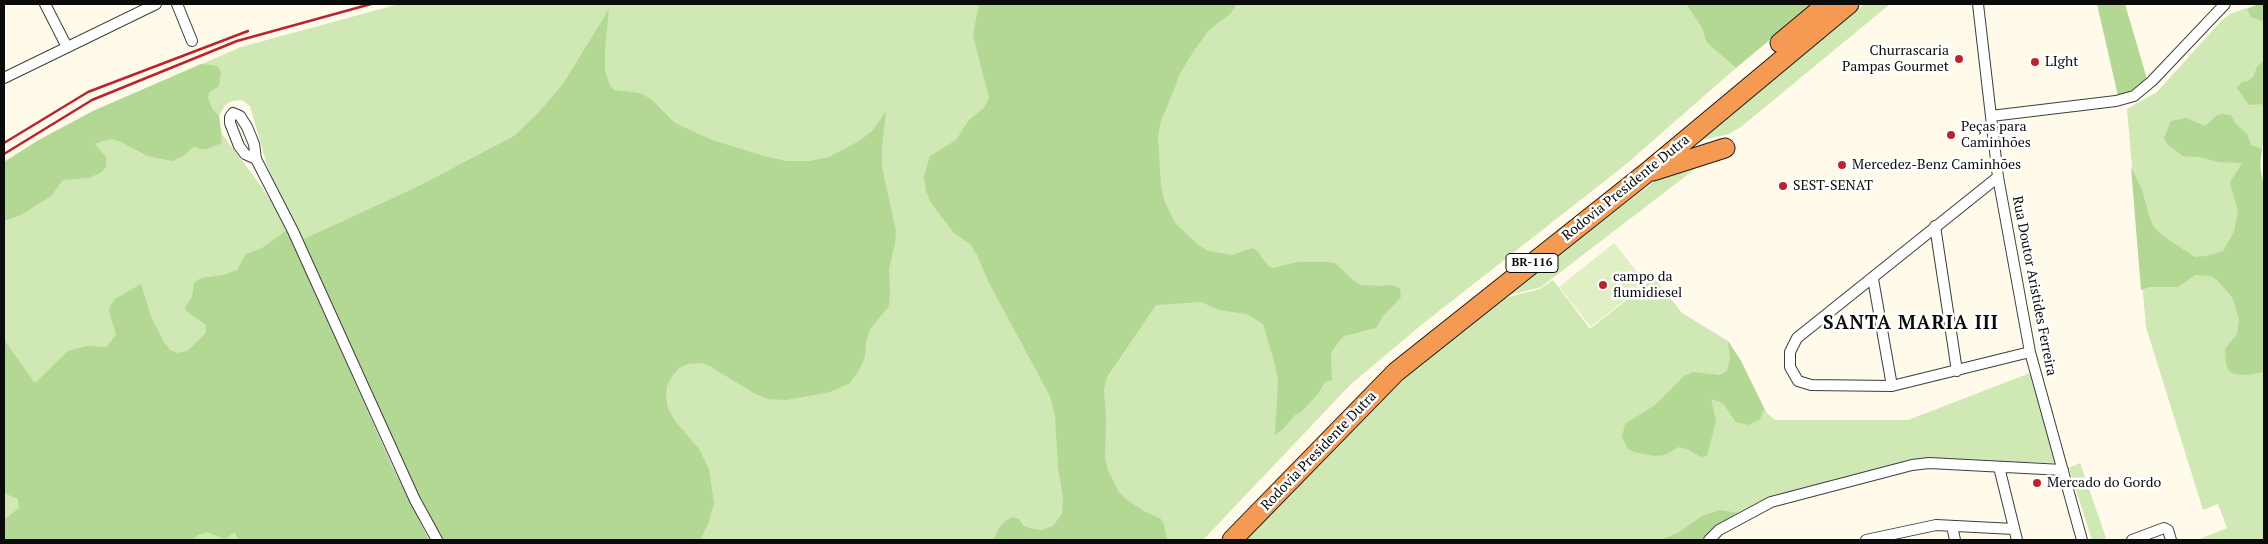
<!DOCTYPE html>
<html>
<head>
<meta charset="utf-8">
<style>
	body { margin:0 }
	#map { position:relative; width:2268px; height:544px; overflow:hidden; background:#fffae9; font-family:"PT Serif",serif }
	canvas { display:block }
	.frame { position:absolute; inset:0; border:5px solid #0b0b0b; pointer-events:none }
</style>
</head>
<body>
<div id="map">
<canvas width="2268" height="544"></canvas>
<div class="frame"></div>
</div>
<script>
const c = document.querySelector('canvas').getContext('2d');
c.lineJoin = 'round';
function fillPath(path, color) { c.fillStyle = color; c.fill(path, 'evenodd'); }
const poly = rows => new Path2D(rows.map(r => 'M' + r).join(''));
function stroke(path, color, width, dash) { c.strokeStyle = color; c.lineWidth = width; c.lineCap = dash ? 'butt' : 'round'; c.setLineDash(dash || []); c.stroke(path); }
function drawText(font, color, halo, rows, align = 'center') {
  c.font = font + ' "PT Serif",serif'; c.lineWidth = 5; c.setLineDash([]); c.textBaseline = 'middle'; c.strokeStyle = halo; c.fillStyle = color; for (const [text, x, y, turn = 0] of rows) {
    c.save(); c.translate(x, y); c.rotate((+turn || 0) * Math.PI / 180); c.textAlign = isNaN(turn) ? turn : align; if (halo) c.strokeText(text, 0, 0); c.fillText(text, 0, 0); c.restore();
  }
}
const green = poly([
	[399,4,1686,4,1702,28,1706,42,1736,68,1625,165,1420,326,1351,384,1203,540,444,540,273,180,266,162,250,106,242,100,232,101,225,105,219,116,222,134,258,182,284,221,392,466,429,540,4,540,4,162,37,141,93,111,241,47],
	[1865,4,1890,4,1741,127,1729,134,1697,141,1842,19],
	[2260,4,2264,4,2264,136,2260,162,2264,188,2264,540,2197,540,2227,528,2218,504,2203,510,2146,327,2127,109,2157,92,2222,20,2232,13],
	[1708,159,1541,287,1505,296,1668,171],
	[1654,278,1682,313,1728,341,1741,361,1767,413,1775,420,1908,420,2030,373,2056,463,1911,459,1759,502,1710,530,1704,540,1245,540,1384,391,1501,299,1540,289,1553,280,1590,329],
	[2080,463,2106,538,2101,540,2092,540,2069,468]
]);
const forest = poly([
	[979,4,1237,4,1230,14,1209,30,1193,52,1180,74,1160,124,1158,137,1161,186,1164,200,1175,223,1197,244,1208,251,1232,255,1253,248,1258,252,1268,266,1273,268,1298,262,1327,262,1335,263,1354,281,1361,285,1382,286,1392,285,1400,288,1401,297,1383,316,1376,328,1344,336,1340,340,1331,353,1332,380,1325,382,1318,394,1301,412,1295,415,1283,429,1275,435,1278,381,1275,364,1263,324,1247,314,1219,310,1201,302,1156,305,1107,377,1104,389,1106,418,1105,458,1108,471,1119,492,1127,500,1144,511,1161,519,1164,525,1167,540,993,540,999,528,1005,521,1013,517,1019,519,1024,526,1033,529,1042,530,1053,526,1062,514,1063,497,1058,467,1055,417,1050,396,989,283,977,255,970,244,954,233,931,203,926,191,924,176,930,156,956,140,969,120,984,108,989,98,973,35],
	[1686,4,1813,4,1736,68,1706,42,1702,28],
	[2097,4,2125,4,2147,79,2128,93,2118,96],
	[2260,4,2264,4,2264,22,2251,17,2247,9],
	[609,9,605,50,605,71,610,86,614,90,640,93,651,99,675,123,712,140,764,156,787,161,809,161,829,157,861,140,873,130,886,111,882,146,882,167,896,231,895,243,889,269,890,290,889,306,870,329,866,342,865,357,859,370,850,383,830,392,787,400,767,399,752,392,708,365,700,363,688,364,679,368,673,375,667,386,666,397,668,408,675,421,699,449,709,469,714,504,708,524,700,540,444,540,423,507,302,240,419,186,514,136,539,112,563,84],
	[2264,60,2264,104,2249,105,2237,88,2242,82,2248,81,2253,77,2257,67],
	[201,64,217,66,221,72,219,86,209,93,208,98,213,110,219,116,222,143,207,149,200,149,194,146,183,156,172,161,148,156,121,142,112,139,102,141,95,144,106,157,106,166,102,172,89,178,63,180,51,196,21,215,4,221,4,162,37,141,93,111],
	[2222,114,2231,115,2235,123,2247,134,2251,145,2262,149,2260,168,2264,188,2264,372,2248,375,2234,374,2229,371,2226,364,2225,349,2237,334,2239,319,2232,297,2217,280,2211,276,2195,275,2178,287,2150,287,2141,290,2131,167,2142,190,2150,219,2154,227,2163,236,2195,257,2207,256,2223,251,2234,232,2238,211,2230,183,2242,163,2219,162,2199,157,2183,156,2168,145,2164,138,2171,121,2186,118,2205,126,2217,115],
	[287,230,392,466,429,540,238,540,235,532,225,539,207,532,198,535,192,540,4,540,4,520,19,508,18,499,4,493,4,340,35,383,68,351,86,346,107,347,116,334,109,312,110,306,115,299,141,284,152,319,164,342,170,350,178,353,187,351,206,333,206,325,186,311,185,307,192,297,194,283,201,278,223,275,237,270,246,254,262,248],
	[1728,341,1741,361,1764,409,1760,419,1748,425,1736,422,1723,403,1711,399,1716,421,1707,456,1701,457,1687,449,1679,447,1664,455,1654,456,1634,452,1628,449,1622,437,1625,424,1655,405,1684,376,1693,372,1720,375,1727,371,1730,359],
	[1720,510,1739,513,1710,530,1704,540,1660,540,1678,533,1702,516]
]);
const pitch = poly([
	[1614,243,1646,283,1591,327,1559,287]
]);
const minor = poly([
	[45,4,67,47],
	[177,4,192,41],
	[1978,4,1998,177,2030,352,2082,540],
	[4,78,156,4],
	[1991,116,2116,101,2134,96,2152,81,2225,4],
	[256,159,245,154,239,146,230,123,230,117,233,113,240,116,247,127,254,144,256,159,293,231,415,500,437,540],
	[1998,177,1797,338,1790,352,1790,367,1798,381,1811,385,1892,386,2030,352],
	[1935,226,1957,371],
	[1873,279,1892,386],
	[1999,467,2017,540],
	[1952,526,1955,540],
	[1709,540,1719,530,1771,502,1912,465,1929,463,2063,470],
	[1866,540,1936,525,2014,529],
	[2132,540,2164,528,2168,530,2171,540]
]);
const motorway = poly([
	[1780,43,1827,4],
	[1653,171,1725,148],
	[1232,540,1396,372,1645,174,1849,4]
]);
const rail = poly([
	[4,143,88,92,248,31],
	[4,154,92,100,237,41,371,4]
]);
const markers = [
	[1959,59,5,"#b9252e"],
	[2035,62,5,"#b9252e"],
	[1951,135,5,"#b9252e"],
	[1842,165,5,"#b9252e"],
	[1783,186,5,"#b9252e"],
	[1603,285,5,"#b9252e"],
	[2037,483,5,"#b9252e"]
];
const shields = [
	[1532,263,52]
];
const shieldNames = [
	["BR-116",1532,263]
];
const poiNames = [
	["Churrascaria",1949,51,"right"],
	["Pampas Gourmet",1949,67,"right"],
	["LIght",2045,62],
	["Peças para",1961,127],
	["Caminhões",1961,143],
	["Mercedez-Benz Caminhões",1852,165],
	["SEST-SENAT",1793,186],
	["campo da",1613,277],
	["flumidiesel",1613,293],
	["Mercado do Gordo",2047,483]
];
const streetNames = [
	["Rodovia Presidente Dutra",1626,188,-39],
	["Rua Doutor Aristides Ferreira",2034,286,79],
	["Rodovia Presidente Dutra",1319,451,-46]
];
const districtNames = [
	["SANTA MARIA III",1911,324]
];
fillPath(green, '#cfe8b4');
fillPath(forest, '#b3d893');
fillPath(pitch, '#e1efc5');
stroke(minor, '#3e3e3e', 12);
stroke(motorway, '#1c1c1c', 21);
stroke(minor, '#fff', 10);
stroke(motorway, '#f49a52', 19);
stroke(rail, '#b9252e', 2.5);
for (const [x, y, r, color] of markers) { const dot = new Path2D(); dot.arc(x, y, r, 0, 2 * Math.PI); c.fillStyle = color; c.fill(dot); stroke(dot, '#fff', 2); }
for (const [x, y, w] of shields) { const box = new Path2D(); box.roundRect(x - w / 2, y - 9.5, w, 19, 4); c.fillStyle = '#fff'; c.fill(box); stroke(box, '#0b0b0b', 1); }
drawText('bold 12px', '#0b0b0b', null, shieldNames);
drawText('14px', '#0b0b0b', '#fff', poiNames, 'left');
drawText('14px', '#0b0b0b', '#fff', streetNames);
c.letterSpacing = '1px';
drawText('bold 19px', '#0b0b0b', '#fff', districtNames);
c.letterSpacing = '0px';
</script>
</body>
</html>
